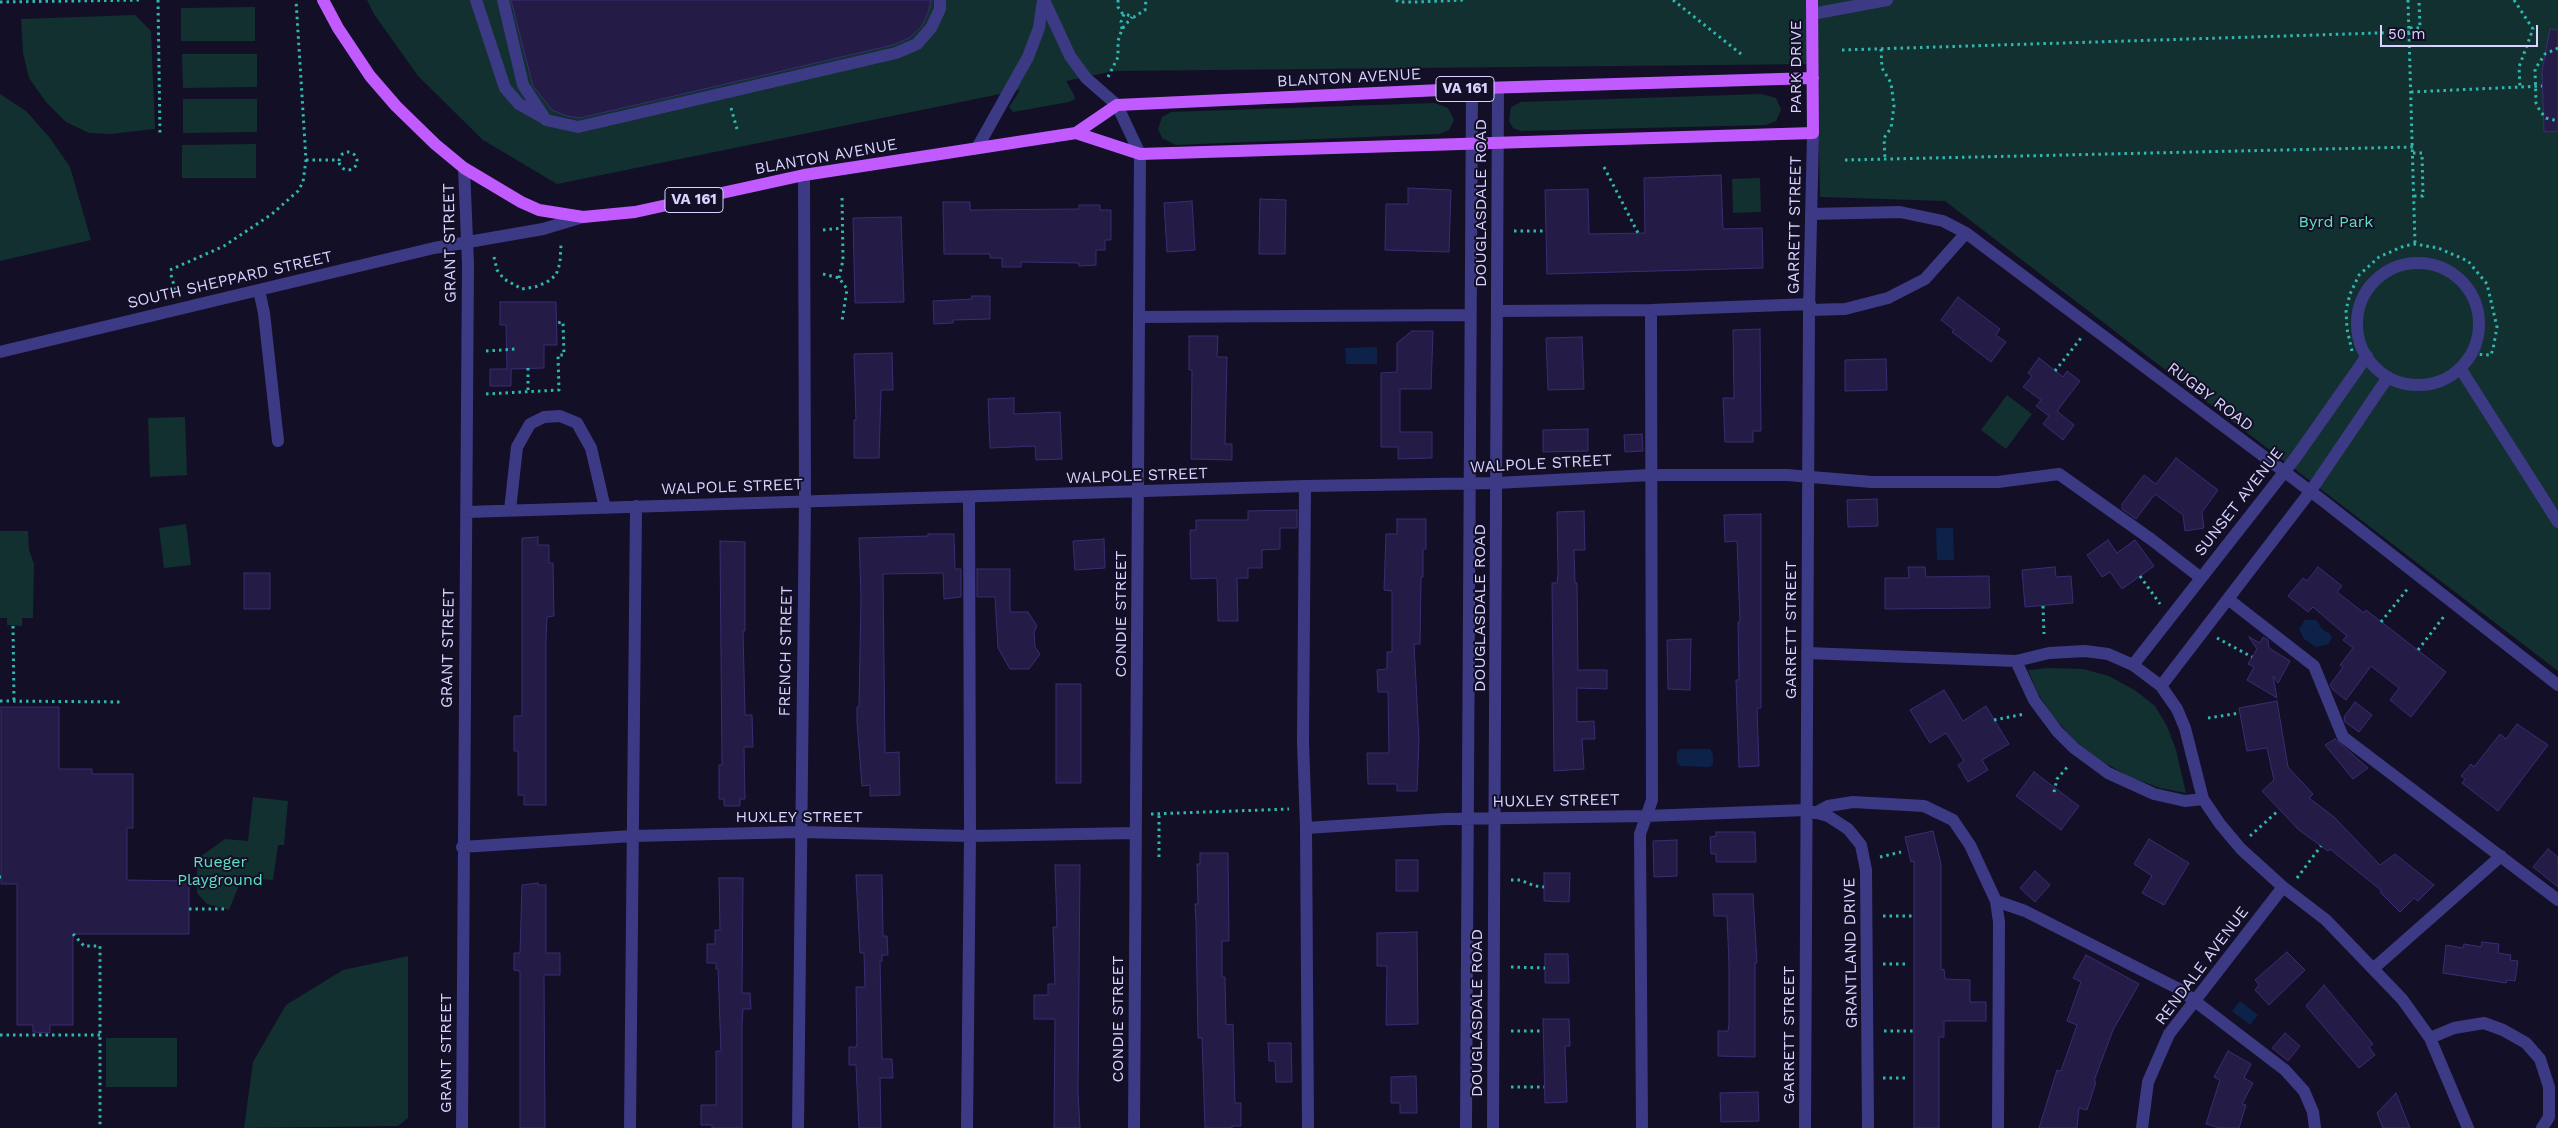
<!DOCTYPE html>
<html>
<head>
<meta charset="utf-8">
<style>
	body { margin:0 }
	#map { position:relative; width:2558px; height:1128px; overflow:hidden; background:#130f26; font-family:"Work Sans",sans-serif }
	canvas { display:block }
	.scale { position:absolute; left:2380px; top:25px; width:158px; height:22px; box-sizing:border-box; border:2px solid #d9d4ff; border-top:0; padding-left:6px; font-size:15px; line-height:18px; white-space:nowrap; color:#d9d4ff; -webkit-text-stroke:4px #130f26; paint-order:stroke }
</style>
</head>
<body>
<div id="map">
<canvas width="2558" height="1128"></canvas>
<div class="scale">50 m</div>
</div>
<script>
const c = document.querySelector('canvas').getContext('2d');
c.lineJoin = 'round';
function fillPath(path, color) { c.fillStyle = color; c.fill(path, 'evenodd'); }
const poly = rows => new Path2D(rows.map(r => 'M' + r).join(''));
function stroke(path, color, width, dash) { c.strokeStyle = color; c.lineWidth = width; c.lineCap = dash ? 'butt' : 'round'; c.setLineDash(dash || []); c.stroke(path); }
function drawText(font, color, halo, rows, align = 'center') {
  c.font = font + ' "Work Sans",sans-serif'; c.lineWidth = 4; c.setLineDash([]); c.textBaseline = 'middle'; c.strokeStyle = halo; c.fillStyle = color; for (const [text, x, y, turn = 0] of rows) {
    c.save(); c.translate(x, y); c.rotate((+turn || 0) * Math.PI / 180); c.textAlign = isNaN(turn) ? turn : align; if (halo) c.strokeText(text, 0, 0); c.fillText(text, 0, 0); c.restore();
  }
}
const green = poly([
	[367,0,2558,0,2558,671,1945,201,1820,197,1817,64,1114,71,1066,81,1074,95,1075,99,1069,102,1013,112,1009,107,1020,90,557,184,483,140,418,76,374,14],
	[255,7,255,41,181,41,181,8],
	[135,15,151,31,155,129,110,134,89,133,66,122,46,102,29,78,23,53,21,19],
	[182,54,257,54,257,87,183,88],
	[0,94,26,111,50,138,70,167,91,240,0,261],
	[1761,94,1776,98,1781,110,1776,121,1766,125,1521,131,1513,128,1509,121,1511,107,1521,102],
	[183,99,257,99,257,132,183,133],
	[1434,103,1448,108,1454,120,1449,130,1439,134,1176,145,1162,138,1158,129,1162,117,1171,112],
	[256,144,256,178,182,178,182,145],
	[1760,178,1761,212,1733,213,1732,179],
	[2007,395,2032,414,2006,449,1981,430],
	[185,417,187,475,150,477,148,418],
	[186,524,191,565,164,568,159,528],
	[0,531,28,531,29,550,34,564,33,618,22,618,22,626,7,625,7,618,0,618],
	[2048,668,2083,669,2109,676,2136,691,2155,706,2167,726,2176,750,2186,793,2160,788,2130,777,2098,759,2074,740,2052,715,2037,692,2028,670],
	[253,797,288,801,284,845,278,845,273,880,242,878,229,910,207,904,197,893,197,859,225,839,248,841],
	[408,956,408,1118,398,1126,244,1128,253,1062,286,1005,343,970],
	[106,1038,177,1038,177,1087,106,1087]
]);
const water = poly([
	[1377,347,1377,364,1346,364,1345,348],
	[1936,528,1953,528,1954,560,1937,560],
	[2305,620,2316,620,2323,630,2329,633,2332,637,2329,644,2316,647,2304,639,2299,629],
	[1680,749,1710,749,1713,754,1713,764,1710,767,1680,766,1677,762,1677,752],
	[2240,1001,2258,1015,2250,1025,2232,1011]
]);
const building = poly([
	[511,0,931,0,929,10,922,26,909,38,893,45,580,118,567,116,552,110,533,86,511,0],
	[2550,29,2558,30,2558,131,2544,132,2542,71,2550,29],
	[1721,175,1723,229,1762,228,1763,268,1547,274,1545,190,1588,189,1589,234,1645,233,1644,178,1721,175],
	[1408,188,1451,190,1449,252,1385,250,1386,204,1408,204,1408,188],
	[1260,199,1286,200,1285,254,1259,254,1260,199],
	[1192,201,1195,250,1167,252,1164,203,1192,201],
	[943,202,970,202,970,210,1079,209,1079,205,1100,205,1100,210,1111,210,1111,240,1105,240,1105,250,1096,250,1096,265,1079,266,1079,263,1021,262,1021,267,1002,267,1002,258,990,258,990,254,944,254,943,202],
	[901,217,904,302,855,303,853,218,901,217],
	[972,296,990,296,990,319,953,320,953,323,934,324,933,301,972,299,972,296],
	[1958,297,2000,329,1996,335,2006,342,1991,362,1952,332,1954,330,1941,320,1958,297],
	[500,302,556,302,557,345,544,345,544,368,511,369,511,386,490,386,490,369,507,369,506,325,500,325,500,302],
	[1760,329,1761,431,1753,431,1753,442,1725,442,1723,398,1734,398,1733,330,1760,329],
	[1412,331,1433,331,1431,389,1400,389,1400,432,1432,432,1432,458,1398,459,1398,447,1381,447,1381,373,1397,372,1397,343,1412,331],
	[1189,336,1218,336,1217,357,1227,357,1225,444,1232,444,1232,460,1191,459,1192,370,1189,370,1189,336],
	[1582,337,1584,389,1548,390,1546,338,1582,337],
	[892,353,893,390,881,390,879,458,854,458,854,420,856,420,854,354,892,353],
	[2039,358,2063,377,2067,371,2080,381,2057,411,2074,425,2063,440,2043,424,2049,416,2036,406,2041,400,2023,387,2032,376,2028,373,2039,358],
	[1886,359,1887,390,1845,391,1845,360,1886,359],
	[1014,398,1014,414,1060,412,1062,459,1036,460,1035,446,990,448,988,399,1014,398],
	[1588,429,1588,451,1543,452,1543,430,1588,429],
	[1642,434,1643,451,1625,452,1624,435,1642,434],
	[2176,458,2218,490,2202,512,2204,528,2185,531,2183,515,2155,494,2136,519,2122,509,2122,504,2144,475,2156,484,2176,458],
	[1877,499,1878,526,1848,527,1847,500,1877,499],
	[1297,510,1297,528,1280,528,1280,549,1262,550,1262,568,1248,568,1248,578,1237,578,1238,621,1218,621,1217,578,1191,579,1190,530,1196,530,1196,520,1248,520,1248,511,1297,510],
	[1584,511,1585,550,1574,550,1575,583,1577,583,1578,670,1607,670,1607,689,1577,688,1577,722,1594,721,1595,739,1582,739,1584,769,1554,771,1552,583,1557,583,1558,573,1557,512,1584,511],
	[1761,514,1761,708,1757,708,1759,766,1739,767,1736,680,1739,680,1738,622,1740,622,1737,541,1725,542,1724,515,1761,514],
	[1397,519,1426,519,1426,549,1423,549,1423,577,1421,577,1420,644,1414,644,1419,740,1417,791,1397,791,1397,784,1368,784,1367,753,1389,753,1388,692,1378,692,1377,670,1387,669,1387,652,1392,652,1392,591,1384,590,1386,534,1397,534,1397,519],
	[928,534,954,534,955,569,961,569,961,597,944,599,943,573,883,574,885,753,899,752,900,795,870,796,870,785,862,786,857,722,857,707,859,707,861,596,859,538,928,536,928,534],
	[538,537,538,545,549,545,549,563,553,563,554,616,547,617,546,640,546,805,524,805,524,795,518,795,518,751,514,751,514,716,522,716,522,538,538,537],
	[1104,539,1105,568,1075,570,1073,541,1104,539],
	[2108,540,2117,553,2135,540,2154,566,2122,589,2110,572,2102,577,2087,555,2108,540],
	[720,541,745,542,745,631,743,631,745,715,752,715,753,747,744,747,745,799,740,799,740,806,724,806,724,799,719,799,719,765,722,765,720,541],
	[1908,567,1925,567,1926,577,1989,576,1990,608,1885,609,1885,578,1909,578,1908,567],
	[2055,567,2056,577,2071,576,2073,603,2025,607,2022,570,2055,567],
	[2318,567,2342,586,2337,592,2364,613,2366,610,2446,672,2411,717,2390,700,2399,688,2371,666,2346,700,2333,690,2330,685,2343,667,2340,665,2353,648,2343,640,2347,636,2313,607,2308,612,2288,596,2303,578,2307,581,2318,567],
	[977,569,1010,569,1010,612,1028,612,1037,626,1034,632,1035,647,1040,654,1029,669,1010,669,998,648,995,597,977,597,977,569],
	[244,573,270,573,270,609,244,609,244,573],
	[2249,637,2260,643,2263,637,2268,640,2269,648,2290,661,2278,683,2273,676,2277,698,2247,680,2254,667,2248,664,2257,649,2249,637],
	[1691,639,1690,690,1668,689,1667,640,1691,639],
	[1056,684,1081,684,1081,783,1056,783,1056,684],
	[1944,690,1963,721,1986,706,2009,744,1982,760,1988,770,1968,782,1958,765,1964,761,1946,733,1930,743,1910,710,1944,690],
	[2277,701,2288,767,2313,794,2309,798,2334,817,2380,865,2395,854,2434,885,2418,901,2414,898,2400,912,2380,892,2382,891,2330,849,2328,851,2299,830,2262,791,2274,780,2267,748,2247,751,2239,708,2277,701],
	[2355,702,2372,715,2359,732,2345,722,2344,717,2355,702],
	[1,707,59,707,59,769,92,769,92,774,133,774,133,828,127,828,127,880,189,881,189,934,73,934,73,1025,50,1025,50,1033,33,1032,33,1025,17,1025,17,884,1,884,1,707],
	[2517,724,2548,745,2498,811,2462,783,2465,779,2461,776,2471,764,2474,767,2500,734,2506,739,2517,724],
	[2335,739,2368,768,2353,779,2325,745,2335,739],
	[2034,772,2079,806,2061,830,2016,796,2034,772],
	[1933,831,1941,864,1941,970,1944,969,1945,979,1970,980,1970,1002,1986,1002,1986,1021,1944,1021,1944,1037,1939,1037,1939,1128,1914,1128,1914,861,1911,862,1905,837,1933,831],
	[1716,832,1755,832,1756,862,1716,862,1716,854,1711,854,1710,837,1716,836,1716,832],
	[2149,839,2189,863,2164,905,2142,893,2152,876,2134,864,2149,839],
	[1677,840,1677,876,1654,877,1653,841,1677,840],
	[2548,849,2558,857,2558,887,2533,867,2548,849],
	[1200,853,1228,853,1229,941,1222,941,1222,977,1225,977,1226,1025,1233,1024,1235,1103,1241,1103,1241,1126,1232,1126,1232,1128,1205,1128,1202,1038,1198,1038,1196,923,1195,904,1198,904,1197,864,1200,864,1200,853],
	[1396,860,1418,860,1418,891,1396,891,1396,860],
	[1055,865,1080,865,1078,1092,1080,1128,1054,1128,1055,1019,1034,1019,1034,995,1048,995,1048,984,1055,984,1053,927,1057,927,1055,865],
	[2035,871,2050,885,2035,902,2020,888,2035,871],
	[1544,873,1570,873,1569,902,1544,901,1544,873],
	[856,875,882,875,883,936,887,936,888,955,882,955,882,961,880,961,882,1059,892,1059,893,1078,880,1078,881,1128,859,1128,856,1065,849,1065,849,1047,856,1047,857,1044,856,987,865,987,864,953,860,953,856,875],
	[719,878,743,878,742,993,750,993,751,1009,743,1009,742,1024,742,1128,712,1128,712,1125,701,1125,701,1105,716,1105,716,1051,721,1051,718,969,716,969,716,963,707,963,707,944,715,944,715,930,720,930,719,878],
	[538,883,538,885,546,885,546,953,560,953,560,975,544,975,545,1128,520,1128,520,971,514,970,514,953,520,953,522,885,538,883],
	[1713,894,1753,894,1757,963,1755,963,1755,1057,1718,1056,1718,1031,1728,1031,1729,1024,1729,964,1727,916,1714,916,1713,894],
	[1417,932,1418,1024,1386,1025,1387,966,1377,966,1377,933,1417,932],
	[2482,942,2499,944,2498,953,2511,955,2510,960,2518,961,2515,981,2507,980,2506,983,2443,973,2446,945,2463,948,2464,944,2481,947,2482,942],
	[2287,952,2305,970,2269,1005,2255,990,2259,985,2255,980,2287,952],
	[1545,954,1568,954,1569,983,1545,983,1545,954],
	[2086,955,2139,984,2113,1030,2094,1081,2096,1082,2087,1110,2079,1108,2077,1128,2039,1128,2057,1070,2061,1071,2077,1025,2067,1021,2081,982,2073,978,2086,955],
	[2324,985,2373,1044,2369,1047,2375,1055,2359,1068,2306,1006,2324,985],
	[1543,1019,1569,1019,1570,1046,1565,1046,1567,1102,1545,1103,1543,1019],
	[2285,1033,2300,1046,2288,1061,2272,1048,2285,1033],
	[1268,1043,1291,1043,1292,1082,1276,1082,1275,1061,1269,1061,1268,1043],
	[2228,1051,2251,1064,2244,1078,2253,1083,2242,1104,2246,1105,2239,1128,2220,1128,2206,1124,2220,1080,2214,1077,2228,1051],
	[1416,1076,1417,1113,1400,1113,1400,1103,1391,1103,1391,1077,1416,1076],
	[1758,1092,1759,1121,1721,1122,1720,1093,1758,1092],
	[2396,1093,2410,1128,2383,1128,2377,1113,2396,1093]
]);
const path = poly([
	[158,0,160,136],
	[1118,0,1118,7,1122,13,1134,17,1145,10,1146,0],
	[1396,0,1399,2,1417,2,1464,0],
	[1673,0,1741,54],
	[2408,0,2415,244],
	[2514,0,2533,29,2519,67,2520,87],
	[0,2,142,0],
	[2410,28,2420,28,2419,0],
	[1122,29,1121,22,1124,14],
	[2558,48,2545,54,2535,69,2536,103,2540,111,2546,118,2558,121],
	[1881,49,1882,68,1891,83,1894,106,1891,128,1884,138,1885,159],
	[1842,50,2410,32],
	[1108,77,1118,57,1118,41,1122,29,1132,17],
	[2411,92,2542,86],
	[731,108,737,129],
	'339 161a9 9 0 1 1 18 0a9 9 0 1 1-18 0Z',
	[2413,153,2422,153,2423,196,2414,196],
	[306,160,339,160],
	[1845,160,2413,147],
	[1604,167,1638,233],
	[823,230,842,228],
	[1514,231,1546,231],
	[494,257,497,270,504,279,522,289,535,287,547,282,556,275,560,263,561,245],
	[170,270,224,246,272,214,298,191,303,182,306,160,296,0],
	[823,274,839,278,847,289,842,321],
	[171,275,176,292],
	[839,278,843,260,842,195],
	[486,351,516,349],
	[2352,351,2347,329,2346,310,2350,294,2359,275,2379,257,2404,246,2415,244,2438,248,2468,261,2487,284,2497,327,2493,349,2491,355,2470,354],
	[528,368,528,390],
	[2055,371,2081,338],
	[486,394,559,390,558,355,564,355,563,322,557,323],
	[2140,576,2160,604],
	[2043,606,2044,634],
	[2381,622,2409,587],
	[13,626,14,702],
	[2217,638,2252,657],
	[2418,650,2445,615],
	[0,701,122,702],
	[2208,718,2240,713],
	[1994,720,2025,714],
	[2054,792,2057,779,2069,765],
	[1151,814,1289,809],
	[2250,836,2279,810],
	[1159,857,1159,814],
	[1880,857,1901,852],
	[0,877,1,877],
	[2297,878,2321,846],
	[1511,880,1520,880,1535,886,1544,887],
	[189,909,226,909],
	[1883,916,1915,916],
	[73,934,84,946,100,946,100,1128],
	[1883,964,1907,964],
	[1511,967,1545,968],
	[1511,1031,1543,1031],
	[1884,1031,1914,1031],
	[0,1035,101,1035],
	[1883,1078,1907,1078],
	[1511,1087,1544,1087]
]);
const minor = poly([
	[476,0,505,88,519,104,544,118],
	[503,0,523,85,546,120,578,127,896,53,917,44,931,28,940,9,940,0],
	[1044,0,1070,56,1086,78,1117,105,1140,154,1134,1128],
	[1812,14,1887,0],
	[977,148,1028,57,1039,28,1043,0],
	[1811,214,1900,212,1943,221,1966,233,2322,500,2558,685],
	'2357 324a61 61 0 1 1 122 0a61 61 0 1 1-122 0Z',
	[259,290,264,313,278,441],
	[1809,310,1845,309,1888,298,1925,279,1966,233],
	[1497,311,1651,310,1810,304],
	[1139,317,1470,315],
	[0,352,434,248,543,229,583,217],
	[2460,368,2558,522],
	[1305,486,1303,742,1306,828,1308,1128],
	[510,510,517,447,530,424,544,417,560,416,577,423,591,448,605,508],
	[466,512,1305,486,1496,483,1650,475,1787,475,1872,482,1998,482,2059,474,2152,540,2201,578],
	[2228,599,2314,666,2343,737,2558,900],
	[1807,653,2016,661,2049,653,2085,651,2108,654,2133,665,2161,686,2177,709,2185,728,2203,799,2220,824,2241,849,2283,887,2326,920,2402,999,2430,1038,2468,1128],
	[2016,661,2034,700,2057,731,2074,748,2108,773,2154,794,2185,801,2203,799],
	[2133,665,2296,457,2367,356],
	[2161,686,2310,492,2388,377],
	[1815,813,1828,806,1853,802,1924,806,1953,820,1970,845,1996,901,1999,922,1998,1128],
	[1306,828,1445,819,1646,816,1806,810,1828,816,1848,829,1861,845,1866,870,1868,1128],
	[462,847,632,836,800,832,970,836,1136,833],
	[1996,901,2025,911,2179,989,2285,1070,2304,1091,2313,1112,2315,1128],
	[2374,968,2501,856],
	[2430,1038,2454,1028,2484,1023,2503,1030,2526,1043,2540,1059,2549,1087,2549,1117,2542,1128],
	[462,1128,468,264,464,168],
	[630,1128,636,506],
	[798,1128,805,501,804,175],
	[967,1128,970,836,969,497],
	[1466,1128,1472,88],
	[1493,1128,1498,88],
	[1642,1128,1640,834,1652,800,1651,310],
	[1805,1128,1809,310,1813,133],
	[2142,1128,2148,1082,2169,1034,2283,887]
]);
const major = poly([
	[323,0,338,28,370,76,396,106,435,144,464,168,521,202,539,210,583,217,635,212,804,175,1076,133,1140,154,1813,133,1812,0],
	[1076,133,1117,105,1484,88,1813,78]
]);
const shields = [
	[1465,89,58],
	[694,200,58]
];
const shieldNames = [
	["VA 161",1465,89],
	["VA 161",694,200]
];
const streetNames = [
	["PARK DRIVE",1796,67,-90],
	["BLANTON AVENUE",1349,78,-3],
	["BLANTON AVENUE",826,157,-10],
	["DOUGLASDALE ROAD",1481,203,-90],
	["GARRETT STREET",1795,225,-89],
	["GRANT STREET",450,243,-91],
	["SOUTH SHEPPARD STREET",230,280,-13],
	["RUGBY ROAD",2210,397,37],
	["WALPOLE STREET",1541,464,-3],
	["WALPOLE STREET",1137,476,-2],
	["WALPOLE STREET",732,487,-2],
	["SUNSET AVENUE",2239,502,-52],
	["DOUGLASDALE ROAD",1480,608,-90],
	["CONDIE STREET",1121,614,-90],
	["GARRETT STREET",1791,630,-90],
	["GRANT STREET",448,648,-89],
	["FRENCH STREET",786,651,-89],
	["HUXLEY STREET",1556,801,-1],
	["HUXLEY STREET",799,817],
	["GRANTLAND DRIVE",1851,953,-91],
	["RENDALE AVENUE",2202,966,-53],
	["DOUGLASDALE ROAD",1477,1013,-90],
	["CONDIE STREET",1118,1019,-90],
	["GARRETT STREET",1789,1035,-90],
	["GRANT STREET",446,1053,-90]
];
const parkNames = [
	["Byrd Park",2336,222],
	["Rueger",220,862],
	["Playground",220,880]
];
fillPath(green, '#12302f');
fillPath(water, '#0c2248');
fillPath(building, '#241b47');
stroke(building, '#3b2d73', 1);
stroke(path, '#2fb8b0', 3, [2.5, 4]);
stroke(minor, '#3d3a85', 12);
stroke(major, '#c25bff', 12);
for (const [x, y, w] of shields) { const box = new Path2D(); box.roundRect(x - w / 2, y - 12.5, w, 25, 4); c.fillStyle = '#130f26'; c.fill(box); stroke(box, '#d9d4ff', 1); }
drawText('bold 15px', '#d9d4ff', null, shieldNames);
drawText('16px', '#d9d4ff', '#130f26', streetNames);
drawText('16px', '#5fe0c0', '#130f26', parkNames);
</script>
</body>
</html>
